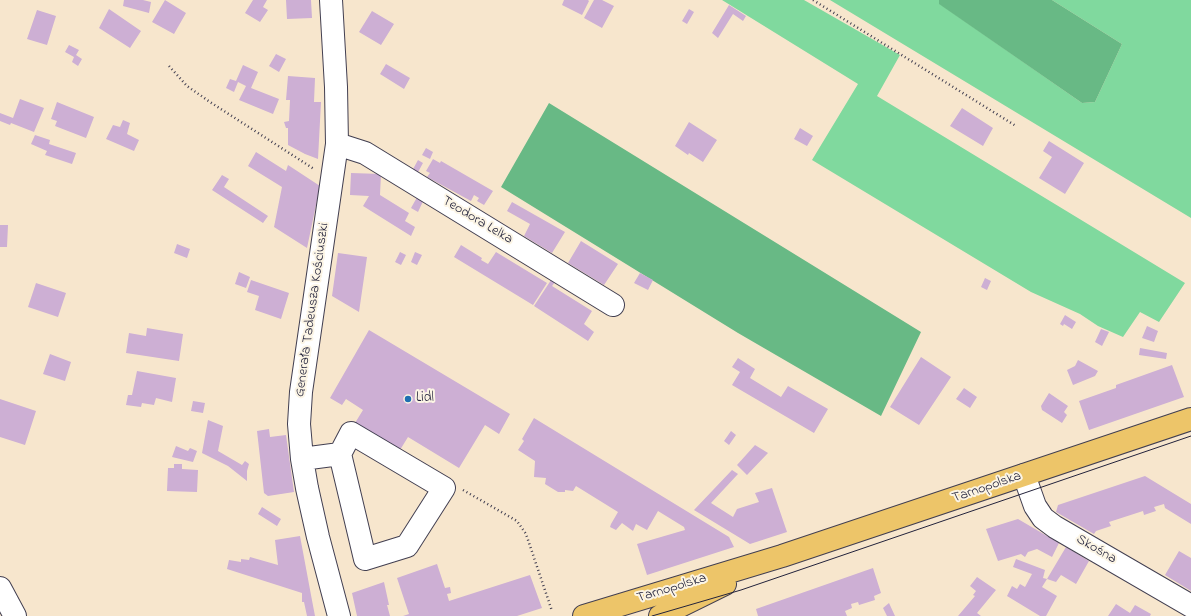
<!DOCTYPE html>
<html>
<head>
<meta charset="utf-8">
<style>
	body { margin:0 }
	canvas { display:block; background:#f7e6cd }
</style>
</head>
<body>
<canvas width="1191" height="616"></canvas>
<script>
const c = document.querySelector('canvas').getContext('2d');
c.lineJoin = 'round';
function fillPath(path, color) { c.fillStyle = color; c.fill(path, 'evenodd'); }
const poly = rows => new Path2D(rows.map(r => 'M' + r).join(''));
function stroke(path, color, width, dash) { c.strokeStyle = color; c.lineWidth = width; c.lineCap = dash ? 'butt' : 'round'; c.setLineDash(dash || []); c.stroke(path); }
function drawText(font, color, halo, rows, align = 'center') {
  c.font = font + ' "Indie Flower",sans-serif'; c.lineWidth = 4; c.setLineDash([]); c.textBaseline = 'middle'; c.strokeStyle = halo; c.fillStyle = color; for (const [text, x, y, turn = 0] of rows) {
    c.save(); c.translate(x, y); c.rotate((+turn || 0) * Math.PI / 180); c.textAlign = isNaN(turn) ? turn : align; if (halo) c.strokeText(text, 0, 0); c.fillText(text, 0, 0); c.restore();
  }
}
const green = poly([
	[722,0,804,0,900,55,877,96,1185,283,1159,322,1140,312,1123,337,1098,326,1080,314,1031,292,812,160,858,84],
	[830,0,939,0,940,4,1082,103,1095,102,1122,44,1052,0,1191,0,1191,218]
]);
const forest = poly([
	[939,0,1052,0,1122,44,1095,102,1082,103,939,4],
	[549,103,921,332,881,416,738,333,501,187]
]);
const building = poly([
	[124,0,143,0,151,2,149,13,123,6],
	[165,0,186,13,174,34,152,22],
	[253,0,267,0,263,7,268,10,260,22,245,13],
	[286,0,311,0,312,18,287,19],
	[564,0,588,0,589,1,582,15,562,5],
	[594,0,602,0,614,6,602,28,584,18],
	[729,5,746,16,743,21,733,14,718,38,712,33],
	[109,9,141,31,130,48,99,28],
	[689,9,694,12,687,24,682,21],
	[37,10,56,16,47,45,27,39],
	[372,11,394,24,381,45,359,32],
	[69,45,79,50,76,55,82,59,78,66,72,62,74,57,65,52],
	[276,54,286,59,279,72,269,66],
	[386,64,410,78,404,89,380,74],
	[243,65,258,72,251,88,279,99,273,114,239,100,246,86,238,82,234,92,226,88,230,79,236,81],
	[288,76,315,78,314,102,321,102,318,159,305,154,288,145,288,128,286,128,284,122,289,121,290,100,286,100],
	[20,99,44,108,34,132,11,123,10,125,0,121,0,113,13,118],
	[57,102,94,117,86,138,55,126,57,121,51,119],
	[962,108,993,128,983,146,950,126],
	[123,120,130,123,127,134,139,140,134,151,106,139,113,125,120,127],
	[689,122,717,140,703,162,689,153,688,155,675,146],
	[800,128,813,136,807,146,794,139],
	[35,135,50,140,49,144,76,153,72,164,45,155,47,151,31,144],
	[1049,141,1084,163,1065,194,1039,178,1052,157,1043,151],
	[426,148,433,152,430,159,422,155],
	[256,152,286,171,288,165,320,186,307,248,274,227,282,187,248,166],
	[433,159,440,163,441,161,493,191,484,205,477,201,479,198,474,195,471,201,427,177,430,173,426,171],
	[418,160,423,163,417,174,412,171],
	[351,173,381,174,380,195,409,213,405,221,415,227,411,236,363,206,369,196,350,195],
	[222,175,229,179,224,187,268,216,263,223,212,190],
	[420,192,426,195,418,212,411,208],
	[512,202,565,232,552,253,524,236,530,224,507,211],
	[0,225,8,225,7,247,0,247],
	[581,241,618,264,604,285,568,263],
	[177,244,190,249,187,258,174,253],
	[461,245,482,258,481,260,488,264,496,252,547,283,533,305,454,257],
	[400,252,406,255,401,265,395,262],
	[415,252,422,255,417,265,411,262],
	[338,253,367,257,359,312,332,296],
	[239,272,250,277,246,288,235,284],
	[640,273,653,280,648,290,634,283],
	[555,274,559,277,552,286,592,311,584,324,594,332,588,341,534,306],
	[985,278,991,281,987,290,981,287],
	[251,280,289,293,281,319,255,310,259,296,247,292],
	[36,283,66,293,58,317,28,307],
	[1065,315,1076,322,1072,329,1064,324,1063,326,1060,324],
	[1147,326,1158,331,1154,342,1142,338],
	[147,328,183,334,179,361,126,353,129,333,146,336],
	[1101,329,1109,332,1102,346,1095,342],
	[369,330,510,414,499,434,485,425,459,468,408,437,400,450,355,423,363,410,346,399,342,405,330,398],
	[1140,348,1167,353,1166,359,1139,355],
	[50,354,71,362,65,381,43,374],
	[921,357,951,377,919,425,890,407],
	[738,358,755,369,750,378,781,397,788,386,828,409,814,433,732,385,740,372,732,367],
	[1078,360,1098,371,1095,376,1073,385,1067,370,1075,366],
	[1172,365,1184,397,1089,430,1079,401,1116,388,1116,385],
	[137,371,176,378,172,402,156,398,154,405,142,403,141,407,126,405,128,395,132,395],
	[964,388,977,397,970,408,956,399],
	[1049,393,1068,406,1064,412,1067,415,1062,423,1042,410,1041,406],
	[0,399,36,411,25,445,0,437],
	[193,401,205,403,203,413,191,411],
	[534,418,729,537,734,547,647,575,637,544,685,530,684,527,658,511,647,530,636,524,633,531,622,523,616,530,610,527,611,524,618,512,576,486,573,491,565,490,565,492,558,492,545,484,546,478,534,477,535,461,518,450,524,441,522,439],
	[208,420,223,426,218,451,242,465,245,461,249,464,247,471,247,481,228,466,202,453],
	[269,429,270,437,286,435,294,492,268,496,264,493,257,431],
	[731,431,736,435,729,445,724,441],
	[755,445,768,453,747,475,737,465],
	[176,446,188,451,190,448,197,451,193,462,172,457],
	[174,464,182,464,182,469,198,470,197,492,167,491,168,468,174,468],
	[732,470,738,474,711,503,733,517,737,509,759,502,755,493,772,488,787,532,750,544,694,510],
	[1145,476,1191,504,1191,524,1165,508,1164,504,1154,507,1156,511,1144,515,1143,511,1109,522,1111,526,1096,531,1094,534,1056,512,1058,505],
	[262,507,281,519,277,526,258,514],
	[1018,519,1059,543,1052,557,1037,549,1028,552,1025,557,1021,554,998,561,986,529],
	[300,536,311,595,315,616,307,616,304,602,302,602,302,593,227,569,229,560,241,562,241,559,249,560,250,557,278,565,275,540],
	[1066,547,1089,561,1076,584,1061,575,1056,582,1047,579,1042,587,1057,596,1046,616,1040,616,1007,596,1012,586,1017,589,1020,584,1025,587,1032,574,1013,567,1016,559,1045,570,1043,578,1047,579],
	[1179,551,1191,558,1191,591,1165,575],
	[437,564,445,588,450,587,451,593,447,594,449,601,530,575,542,608,517,616,403,616,409,614,397,578],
	[873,568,881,593,874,596,875,600,859,605,858,602,851,604,852,608,845,611,847,616,758,616,756,609],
	[977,577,996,590,977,613,981,616,958,616,975,596,973,595,976,591,970,586],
	[384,582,389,605,387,605,390,616,357,616,352,593],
	[889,603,895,616,887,616,883,608],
	[1116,604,1130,613,1135,605,1151,614,1150,616,1108,616]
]);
const path = poly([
	[813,0,1016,126],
	[169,66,187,86,210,102,314,169],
	[463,490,517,521,526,534,552,611]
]);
const minor = poly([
	[331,0,336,87,337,144,301,392,299,424,302,459,307,488,318,537,339,616],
	[337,144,365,153,613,305],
	[302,459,340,454,351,433,444,488,407,546,365,559,340,454],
	[1024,475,1035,506,1043,518,1055,527,1191,606],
	[0,588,15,616]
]);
const major = poly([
	[584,616,782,556,1191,419],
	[660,616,725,584]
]);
const tram = poly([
	[652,616,741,590,1191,436]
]);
const markers = [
	[408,399,4,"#1f6fb2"]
];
const streetNames = [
	["Teodora Lelka",477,221,31],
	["Generała Tadeusza Kościuszki",313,310,-82],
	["Tarnopolska",987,488,-19],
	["Skośna",1096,550,30],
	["Tarnopolska",672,589,-17]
];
const poiNames = [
	["Lidl",416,399]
];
fillPath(green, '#80d99e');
fillPath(forest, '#68b985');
fillPath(building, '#cdafd4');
stroke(minor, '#423f51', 24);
stroke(major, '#423f51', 24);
stroke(path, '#423f51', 2.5, [1, 3]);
stroke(minor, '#fff', 22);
stroke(major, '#edc569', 22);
stroke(tram, '#22223b', 1);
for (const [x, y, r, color] of markers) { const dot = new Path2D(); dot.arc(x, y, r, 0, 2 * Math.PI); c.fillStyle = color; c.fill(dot); stroke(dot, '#fcf5e5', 1.5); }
drawText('14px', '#22223b', '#fcf5e5', streetNames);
drawText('14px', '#22223b', '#fcf5e5', poiNames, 'left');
</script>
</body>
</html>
